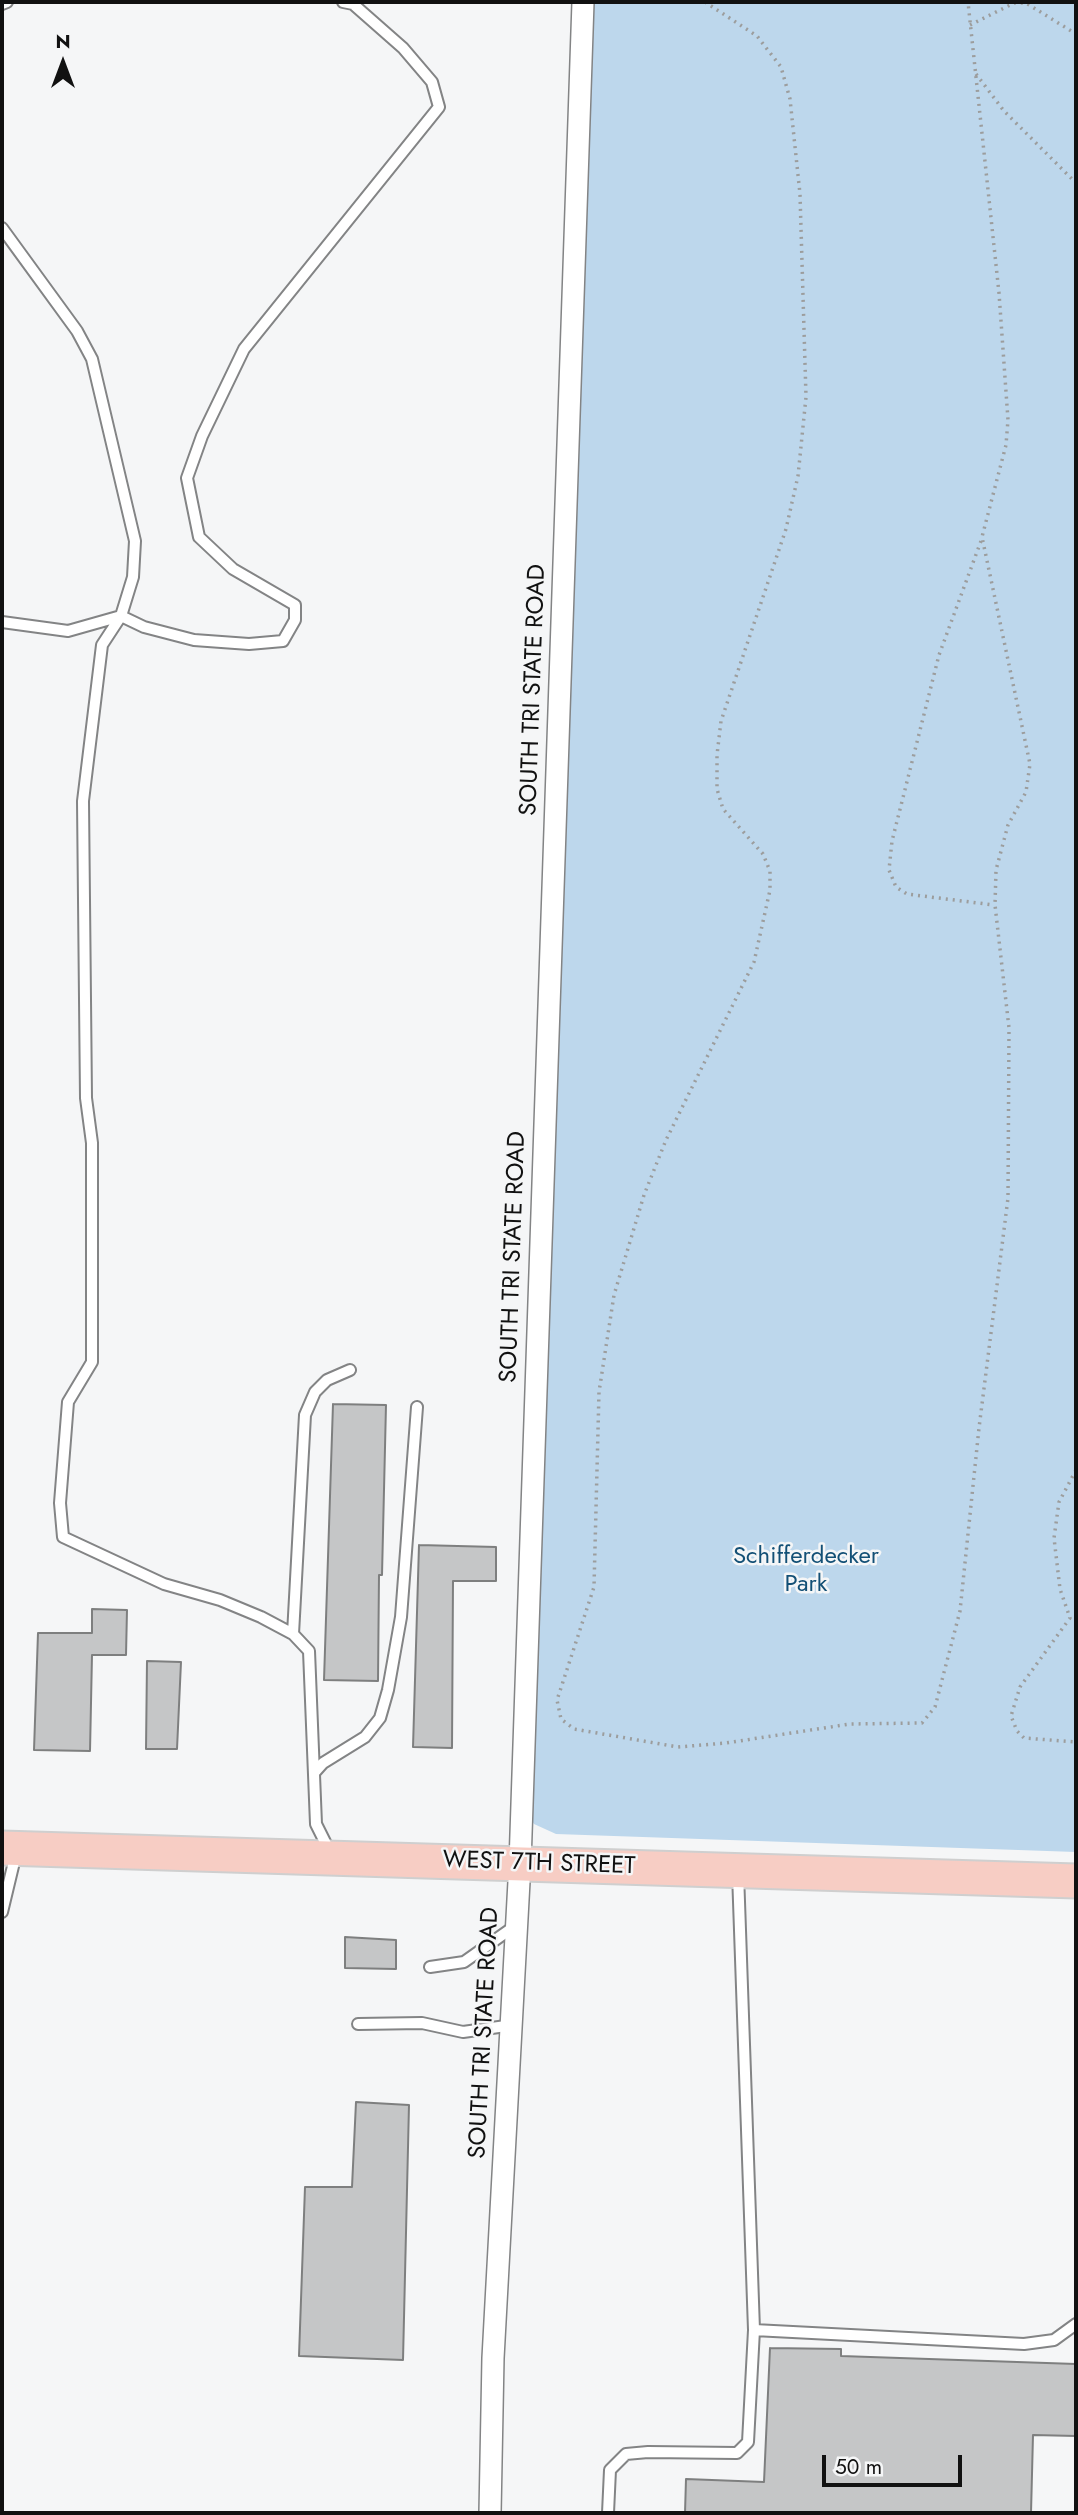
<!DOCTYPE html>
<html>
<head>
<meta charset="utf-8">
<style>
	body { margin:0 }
	#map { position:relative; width:1078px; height:2515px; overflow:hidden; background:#f5f6f7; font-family:Jost,sans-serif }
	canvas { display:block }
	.frame { position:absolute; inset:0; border:4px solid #111; pointer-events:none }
	.north { position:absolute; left:28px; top:28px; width:70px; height:70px; -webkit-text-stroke:5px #f5f6f7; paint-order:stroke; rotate:0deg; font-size:19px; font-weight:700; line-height:28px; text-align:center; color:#111 }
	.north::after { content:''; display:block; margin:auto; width:24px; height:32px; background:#111; clip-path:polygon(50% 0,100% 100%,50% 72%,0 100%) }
	.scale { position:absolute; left:822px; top:2455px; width:140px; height:32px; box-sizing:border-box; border:4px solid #111; border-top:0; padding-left:9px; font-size:21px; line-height:24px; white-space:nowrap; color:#111; -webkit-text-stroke:5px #f5f6f7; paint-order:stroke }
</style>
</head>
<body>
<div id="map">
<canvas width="1078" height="2515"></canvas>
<div class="frame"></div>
<div class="north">N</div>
<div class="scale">50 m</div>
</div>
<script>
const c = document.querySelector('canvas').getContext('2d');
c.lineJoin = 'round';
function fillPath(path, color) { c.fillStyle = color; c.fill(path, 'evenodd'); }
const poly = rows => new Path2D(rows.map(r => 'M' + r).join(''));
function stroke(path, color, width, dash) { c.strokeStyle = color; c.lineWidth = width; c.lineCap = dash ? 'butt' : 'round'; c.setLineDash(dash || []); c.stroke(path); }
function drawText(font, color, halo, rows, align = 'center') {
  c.font = font + ' Jost,sans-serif'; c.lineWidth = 5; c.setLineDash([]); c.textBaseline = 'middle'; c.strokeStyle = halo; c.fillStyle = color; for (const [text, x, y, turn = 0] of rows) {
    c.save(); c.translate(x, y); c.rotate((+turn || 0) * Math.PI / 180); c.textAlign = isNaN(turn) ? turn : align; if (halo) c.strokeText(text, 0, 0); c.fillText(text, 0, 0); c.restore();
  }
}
const green = poly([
	[590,2,1076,2,1076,1852,556,1834,534,1824,527,1814]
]);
const building = poly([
	[333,1404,386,1405,382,1575,379,1575,378,1681,324,1680,333,1404],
	[419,1545,496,1547,496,1581,453,1581,452,1748,413,1747,419,1545],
	[92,1609,127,1610,126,1655,92,1655,90,1751,34,1750,38,1633,92,1633,92,1609],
	[147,1661,181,1662,177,1749,146,1749,147,1661],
	[345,1937,396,1940,396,1969,345,1968,345,1937],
	[356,2102,409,2105,403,2360,299,2356,305,2187,352,2187,356,2102],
	[770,2348,841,2349,841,2356,1076,2364,1076,2436,1033,2435,1031,2513,685,2513,686,2479,764,2482,770,2348]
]);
const path = poly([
	[705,2,757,36,781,67,790,99,800,194,806,397,798,476,786,529,721,721,717,755,717,789,723,809,763,854,770,871,770,890,754,962,666,1140,644,1195,614,1295,599,1392,594,1587,557,1700,561,1719,574,1729,678,1747,726,1743,850,1724,922,1723,935,1707,960,1611,979,1428,1008,1198,1009,1028,995,905,996,870,1008,825,1026,792,1030,764,982,537,1006,445,1008,420,999,293,968,2],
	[970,25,1014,3,1026,3,1076,34],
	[976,74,1004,111,1076,183],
	[981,541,939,655,892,841,889,870,896,887,907,894,994,905],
	[1076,1470,1059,1502,1054,1538,1060,1589,1070,1618,1020,1687,1011,1716,1017,1731,1024,1738,1076,1742]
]);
const lane = poly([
	[2,4,7,2],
	[2,228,77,331,92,359,135,541,133,577,121,616,102,645,83,801,86,1098,92,1143,92,1362,68,1402,60,1503,63,1537,164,1584,220,1600,261,1617,293,1634,309,1651,316,1824,330,1852],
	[2,622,68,631,121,616,144,627,194,640,249,644,283,641,295,620,295,605,233,569,199,537,187,478,202,436,244,349,439,107,432,82,403,48,353,4,343,2],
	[293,1634,305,1415,315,1392,327,1380,350,1370],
	[314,1773,323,1763,365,1737,380,1718,388,1690,401,1617,417,1407],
	[2,1912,14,1862,20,1856],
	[430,1967,464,1962,515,1926],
	[358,2024,422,2023,463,2032,513,2025],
	[754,2330,1024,2344,1054,2340,1076,2324],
	[608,2513,610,2470,626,2454,648,2452,737,2453,748,2442,754,2330,738,1873]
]);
const street = poly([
	[490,2513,493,2358,520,1863,583,2]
]);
const primary = poly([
	[2,1848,1076,1881]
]);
const streetNames = [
	["SOUTH TRI STATE ROAD",534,690,-88],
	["SOUTH TRI STATE ROAD",514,1257,-88],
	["WEST 7TH STREET",539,1864,2],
	["SOUTH TRI STATE ROAD",485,2033,-87]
];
const parkNames = [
	["Schifferdecker",806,1557],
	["Park",806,1585]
];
fillPath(green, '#bdd7ec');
fillPath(building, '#c5c6c7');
stroke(building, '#7e7f7f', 2);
stroke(lane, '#838485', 14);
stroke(street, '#838485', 24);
stroke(primary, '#cfcfcf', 37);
stroke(path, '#9c9d9d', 3.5, [2, 5]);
stroke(lane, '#fff', 10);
stroke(street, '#fff', 21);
stroke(primary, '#f7cdc4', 33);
drawText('24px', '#111', '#f5f6f7', streetNames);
drawText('24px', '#135076', '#f5f6f7', parkNames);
</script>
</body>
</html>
